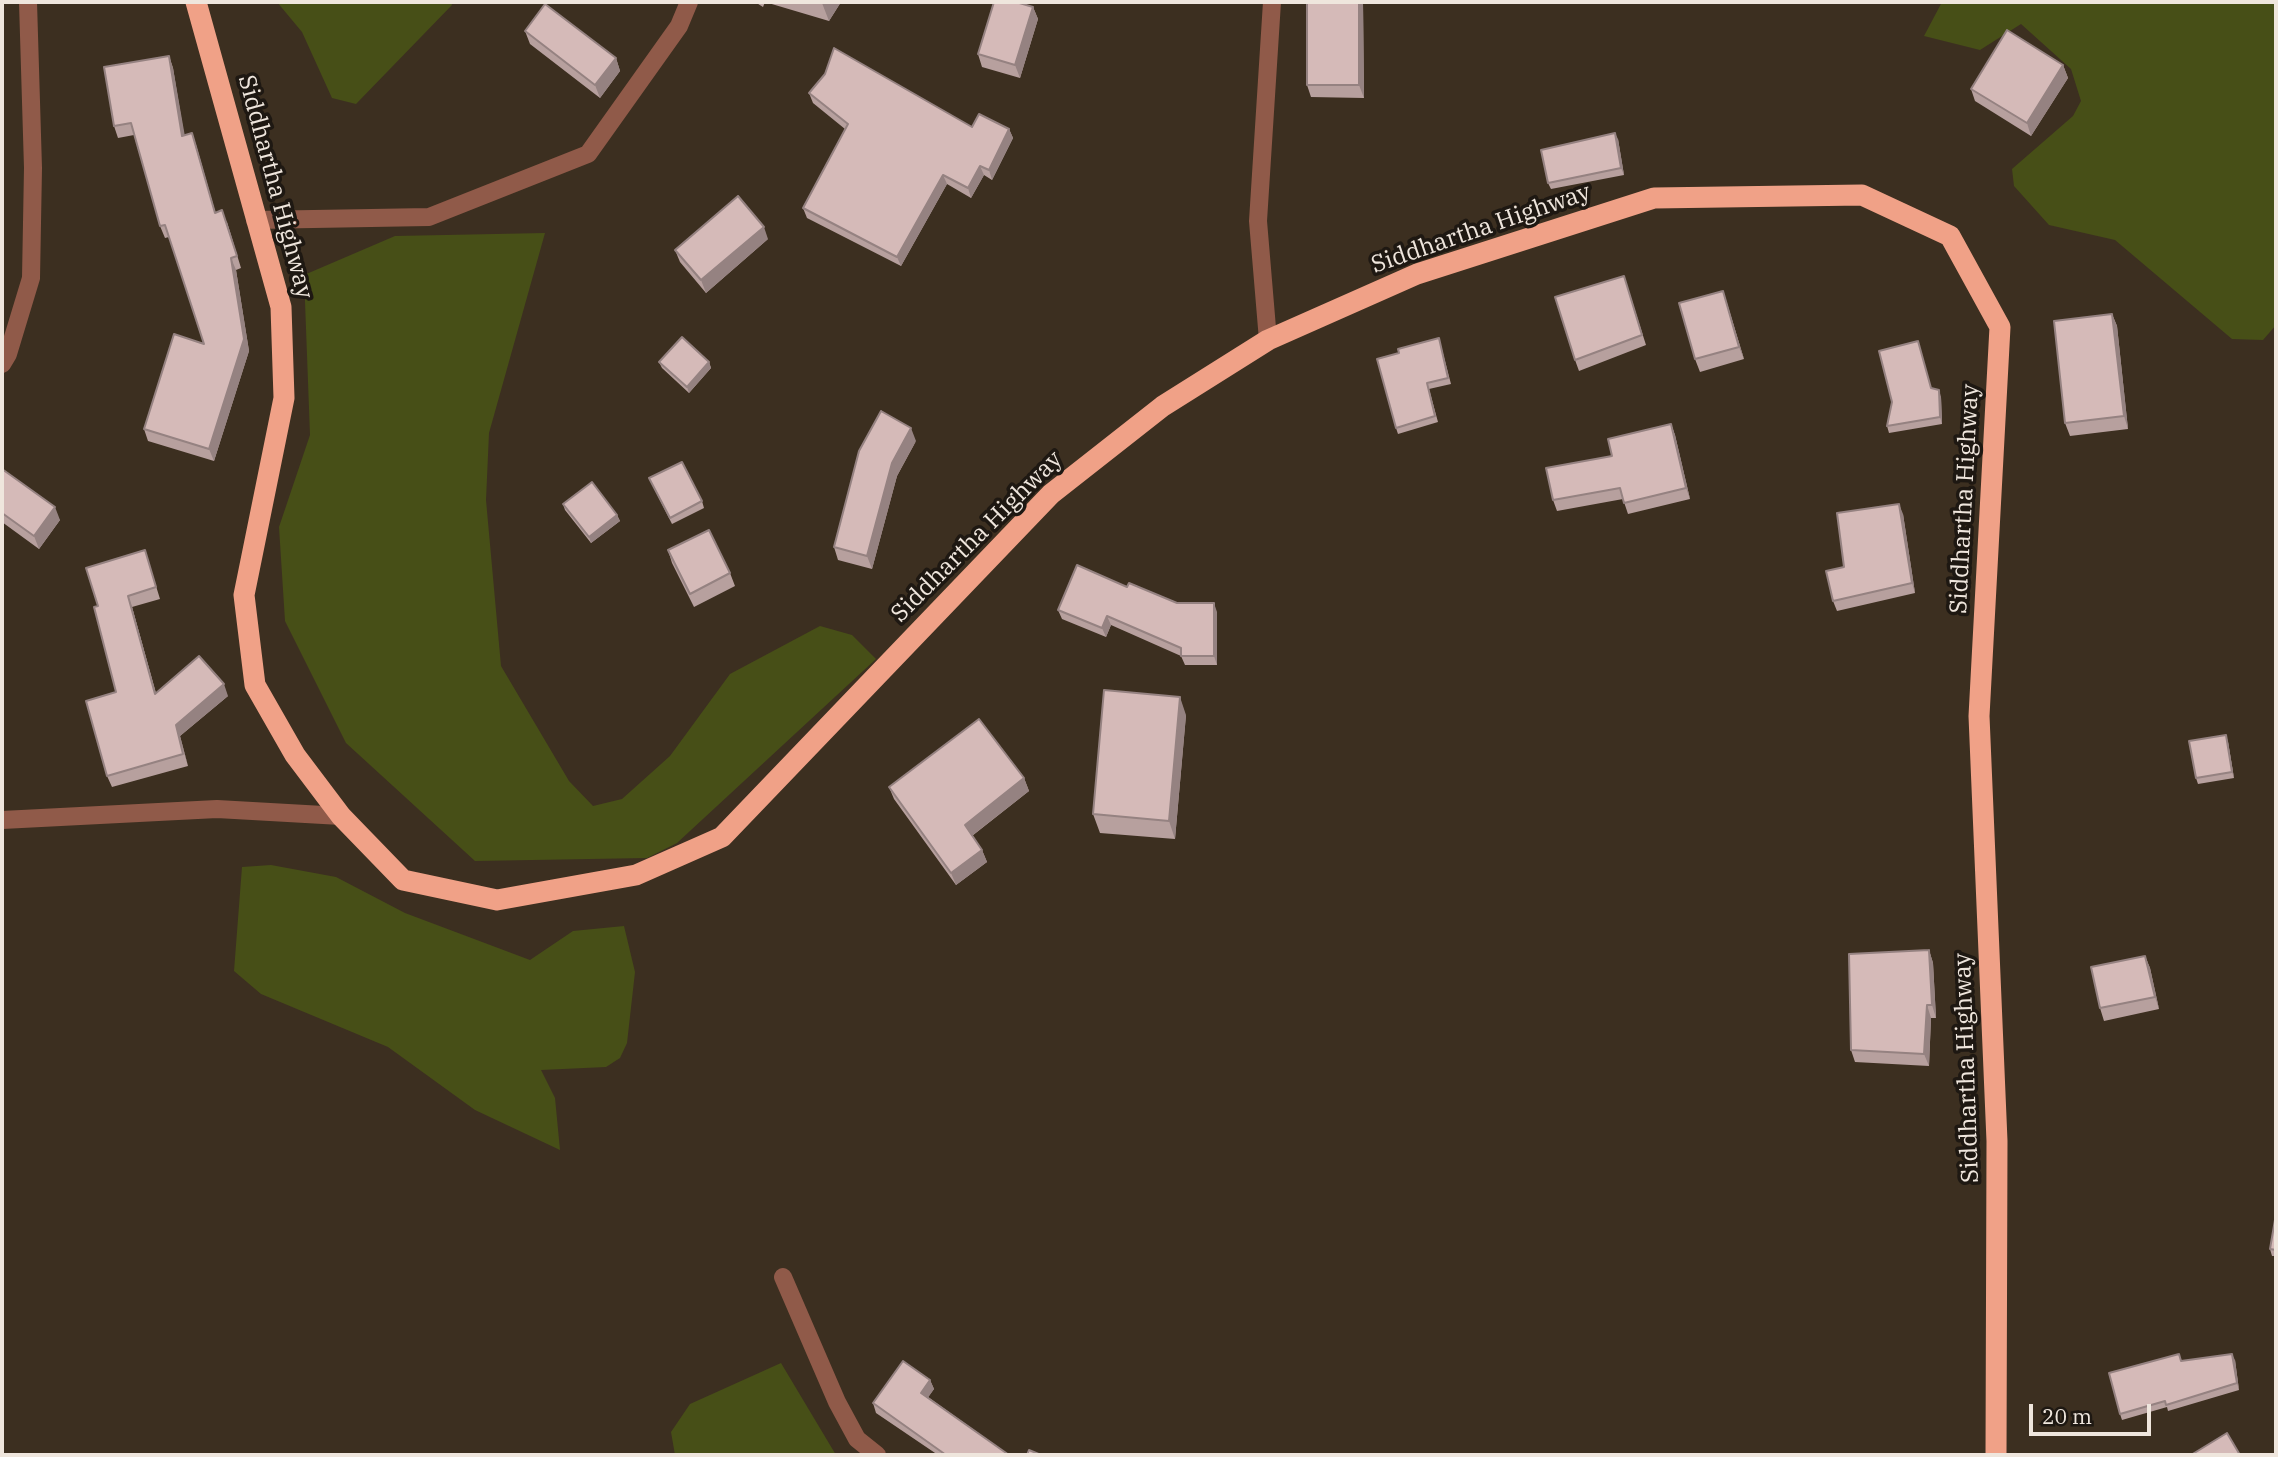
<!DOCTYPE html>
<html>
<head>
<meta charset="utf-8">
<style>
	body { margin:0 }
	#map { position:relative; width:2278px; height:1457px; overflow:hidden; background:#3c2f20; font-family:"IBM Plex Serif",serif }
	canvas { display:block }
	.frame { position:absolute; inset:0; border:4px solid #efe6dd; pointer-events:none }
	.scale { position:absolute; left:2029px; top:1404px; width:122px; height:32px; box-sizing:border-box; border:4px solid #efe6dd; border-top:0; padding-left:9px; font-size:21px; line-height:24px; white-space:nowrap; color:#efe6dd; -webkit-text-stroke:5px #1e1812; paint-order:stroke }
</style>
</head>
<body>
<div id="map">
<canvas width="2278" height="1457"></canvas>
<div class="frame"></div>
<div class="scale">20 m</div>
</div>
<script>
const c = document.querySelector('canvas').getContext('2d');
c.lineJoin = 'round';
function fillPath(path, color) { c.fillStyle = color; c.fill(path, 'evenodd'); }
const poly = rows => new Path2D(rows.map(r => 'M' + r).join(''));
function stroke(path, color, width, dash) { c.strokeStyle = color; c.lineWidth = width; c.lineCap = dash ? 'butt' : 'round'; c.setLineDash(dash || []); c.stroke(path); }
function drawText(font, color, halo, rows, align = 'center') {
  c.font = font + ' "IBM Plex Serif",serif'; c.lineWidth = 7; c.setLineDash([]); c.textBaseline = 'middle'; c.strokeStyle = halo; c.fillStyle = color; for (const [text, x, y, turn = 0] of rows) {
    c.save(); c.translate(x, y); c.rotate((+turn || 0) * Math.PI / 180); c.textAlign = isNaN(turn) ? turn : align; if (halo) c.strokeText(text, 0, 0); c.fillText(text, 0, 0); c.restore();
  }
}
const green = poly([
	[277,2,451,2,452,5,356,104,332,98,302,32],
	[1942,2,2276,2,2276,325,2263,340,2232,339,2115,240,2049,225,2014,186,2012,169,2073,116,2081,101,2071,69,2021,24,1980,50,1924,36],
	[545,233,489,433,486,500,501,666,569,781,593,806,622,799,670,756,730,674,820,626,852,635,876,659,677,843,647,858,475,861,346,743,285,621,279,527,310,435,304,275,395,236],
	[271,865,336,877,405,913,530,960,573,931,624,926,635,972,627,1043,620,1058,606,1067,541,1070,555,1098,560,1150,475,1110,388,1047,261,994,234,971,242,867],
	[781,1363,836,1455,675,1455,671,1432,690,1404]
]);
const street = poly([
	[255,220,429,217,588,154,679,26,689,2],
	[1268,340,1258,221,1272,2],
	[2,364,8,354,31,278,33,168,28,2],
	[2,820,217,809,341,816],
	[783,1277,837,1402,857,1439,877,1455]
]);
const highway = poly([
	[196,2,281,307,284,398,244,595,255,685,295,755,341,816,403,880,497,900,636,875,722,837,1051,494,1163,406,1268,340,1417,274,1654,198,1862,195,1950,236,2000,327,1979,716,1997,1141,1996,1455]
]);
const wall = poly([
	[755,2,841,2,829,21,765,2,763,7],
	[1307,2,1363,2,1364,98,1311,97,1307,85],
	[1033,7,1038,19,1020,78,982,67,978,54],
	[525,31,616,58,620,71,600,98,530,44],
	[169,56,173,68,184,135,196,145,215,212,227,222,241,268,236,270,249,351,214,461,148,441,144,429,204,344,169,237,165,238,160,226,134,135,118,138,114,126],
	[2063,65,2068,78,2031,136,1975,101,1971,89],
	[809,93,972,127,1009,129,1013,138,992,180,984,175,971,198,947,184,901,266,807,218,803,208,845,129,813,103],
	[1618,139,1624,175,1551,189,1548,183],
	[768,239,706,293,680,262,675,250],
	[1624,276,1646,345,1579,371,1575,360],
	[1723,291,1744,359,1700,372,1695,359],
	[2112,314,2117,326,2128,429,2070,436,2065,423],
	[1439,338,1451,384,1429,389,1438,422,1398,434,1396,428,1399,353],
	[1918,341,1931,388,1941,397,1942,424,1889,433,1887,426],
	[659,362,709,362,711,368,689,393,662,368],
	[1671,424,1675,435,1690,499,1628,514,1623,499,1557,511,1553,500,1612,456],
	[916,441,897,476,872,569,838,560,834,547],
	[2,469,60,520,39,549,2,522],
	[649,478,702,501,704,508,672,524],
	[563,504,617,515,620,521,591,543,565,510],
	[1903,514,1915,593,1837,611,1833,601,1844,567],
	[145,550,160,599,132,607,156,693,228,696,180,736,188,766,112,787,107,776,116,692,98,606],
	[668,550,730,573,735,586,694,607,672,563],
	[1127,587,1177,603,1217,612,1217,665,1185,665,1181,656,1111,625,1106,637,1062,619,1058,610],
	[1186,715,1175,839,1100,833,1093,814],
	[2228,742,2234,778,2198,784,2196,778],
	[1024,778,1029,791,972,836,982,850,987,862,956,885,894,799,889,787],
	[1929,950,1933,963,1936,1018,1931,1018,1929,1066,1855,1062,1851,1050],
	[2145,956,2150,968,2159,1009,2104,1021,2100,1008],
	[2276,1214,2276,1256,2272,1256,2270,1249],
	[2235,1360,2239,1390,2168,1411,2167,1407,2122,1420,2120,1414,2182,1361],
	[930,1380,934,1389,928,1397,1009,1455,938,1455,876,1413,873,1403]
]);
const shadedWall = poly([
	[823,2,841,2,829,21,822,3],
	[1359,2,1363,2,1363,3,1364,98,1359,85],
	[1033,7,1038,19,1020,78,1015,65],
	[169,56,173,68,187,148,182,136],
	[616,58,620,71,600,98,595,85],
	[2063,65,2068,78,2031,136,2027,123],
	[1009,129,1013,138,992,180,989,170],
	[192,133,196,145,219,225,215,213],
	[1615,133,1618,139,1624,175,1621,168],
	[980,166,984,175,971,198,968,188],
	[943,175,947,184,901,266,897,257],
	[764,227,768,239,706,293,701,280],
	[231,258,236,270,249,351,214,461,209,449],
	[1723,291,1727,303,1744,359,1739,347],
	[2112,314,2117,326,2128,429,2124,416],
	[709,362,711,368,689,393,687,387],
	[1939,390,1941,397,1942,424,1940,417],
	[1671,424,1675,435,1690,499,1686,488],
	[911,428,916,441,897,476,872,569,867,556,892,463],
	[1899,504,1903,514,1915,593,1912,583],
	[55,507,60,520,39,549,34,536],
	[617,515,620,521,591,543,589,537],
	[128,596,132,607,159,705,155,694],
	[1214,603,1217,612,1217,665,1214,656],
	[1107,616,1111,625,1106,637,1102,628],
	[224,684,228,696,180,736,188,766,176,725],
	[1180,697,1186,715,1175,839,1169,821],
	[2226,735,2228,742,2234,778,2232,772],
	[1024,778,1029,791,969,838,965,825],
	[982,850,987,862,956,885,951,873],
	[1929,950,1933,963,1936,1018,1932,1005],
	[2145,956,2150,968,2159,1009,2155,997],
	[1927,1005,1931,1018,1929,1066,1924,1054],
	[2232,1354,2235,1360,2239,1390,2237,1383],
	[930,1380,934,1389,925,1402,921,1393]
]);
const building = poly([
	[994,2,1016,2,1033,7,1015,65,978,54,994,2],
	[1307,2,1359,2,1359,85,1307,85,1307,2],
	[545,4,616,58,595,85,525,31,545,4],
	[2007,30,2063,65,2027,123,1971,89,2007,30],
	[834,48,972,127,979,114,1009,129,989,170,980,166,968,188,943,175,897,257,803,208,848,124,809,93,825,74,834,48],
	[169,56,182,136,192,133,215,213,222,210,237,256,231,258,244,339,209,449,144,429,174,334,204,344,165,225,160,226,131,123,114,126,104,67,169,56],
	[1615,133,1621,168,1548,183,1541,150,1615,133],
	[738,196,764,227,701,280,675,250,738,196],
	[1624,276,1642,335,1575,360,1555,297,1624,276],
	[1723,291,1739,347,1695,359,1679,303,1723,291],
	[2112,314,2124,416,2065,423,2054,321,2112,314],
	[682,337,709,362,687,387,659,362,682,337],
	[1439,338,1448,378,1427,383,1435,416,1396,428,1377,359,1399,353,1398,349,1439,338],
	[1918,341,1931,388,1939,390,1940,417,1887,426,1892,402,1879,351,1918,341],
	[881,411,911,428,892,463,867,556,834,547,859,451,881,411],
	[1671,424,1686,488,1624,503,1620,488,1553,500,1546,468,1612,456,1608,439,1671,424],
	[682,462,702,501,670,518,649,478,682,462],
	[2,469,55,507,34,536,2,513,2,469],
	[592,482,617,515,589,537,563,504,592,482],
	[1899,504,1912,583,1833,601,1826,571,1844,567,1837,513,1899,504],
	[709,530,730,573,690,594,668,550,709,530],
	[145,550,156,587,128,596,155,694,199,656,224,684,176,725,183,754,107,776,86,701,116,692,94,607,98,606,86,568,145,550],
	[1077,565,1127,587,1129,583,1177,603,1214,603,1214,656,1181,656,1181,648,1107,616,1102,628,1058,610,1077,565],
	[1104,690,1180,697,1169,821,1093,814,1104,690],
	[979,719,1024,778,965,825,982,850,951,873,889,787,979,719],
	[2226,735,2232,772,2196,778,2189,741,2226,735],
	[1929,950,1932,1005,1927,1005,1924,1054,1851,1050,1849,954,1929,950],
	[2145,956,2155,997,2100,1008,2091,967,2145,956],
	[2276,1214,2276,1250,2270,1249,2276,1214],
	[2179,1354,2181,1361,2232,1354,2237,1383,2166,1405,2165,1401,2120,1414,2109,1373,2179,1354],
	[903,1361,930,1380,921,1393,1009,1455,946,1455,873,1403,903,1361],
	[2227,1433,2240,1455,2191,1455,2227,1433],
	[1029,1450,1041,1455,1027,1455,1029,1450]
]);
const streetNames = [
	["Siddhartha Highway",275,187,75],
	["Siddhartha Highway",1481,229,-19],
	["Siddhartha Highway",1965,499,-87],
	["Siddhartha Highway",977,537,-45],
	["Siddhartha Highway",1967,1068,-92]
];
fillPath(green, '#474f17');
stroke(street, '#905a49', 18);
stroke(highway, '#f0a187', 21);
fillPath(wall, '#b7a09e');
fillPath(shadedWall, '#958281');
fillPath(building, '#d5bab8');
stroke(building, '#958281', 2);
drawText('24px', '#efe6dd', '#1e1812', streetNames);
</script>
</body>
</html>
